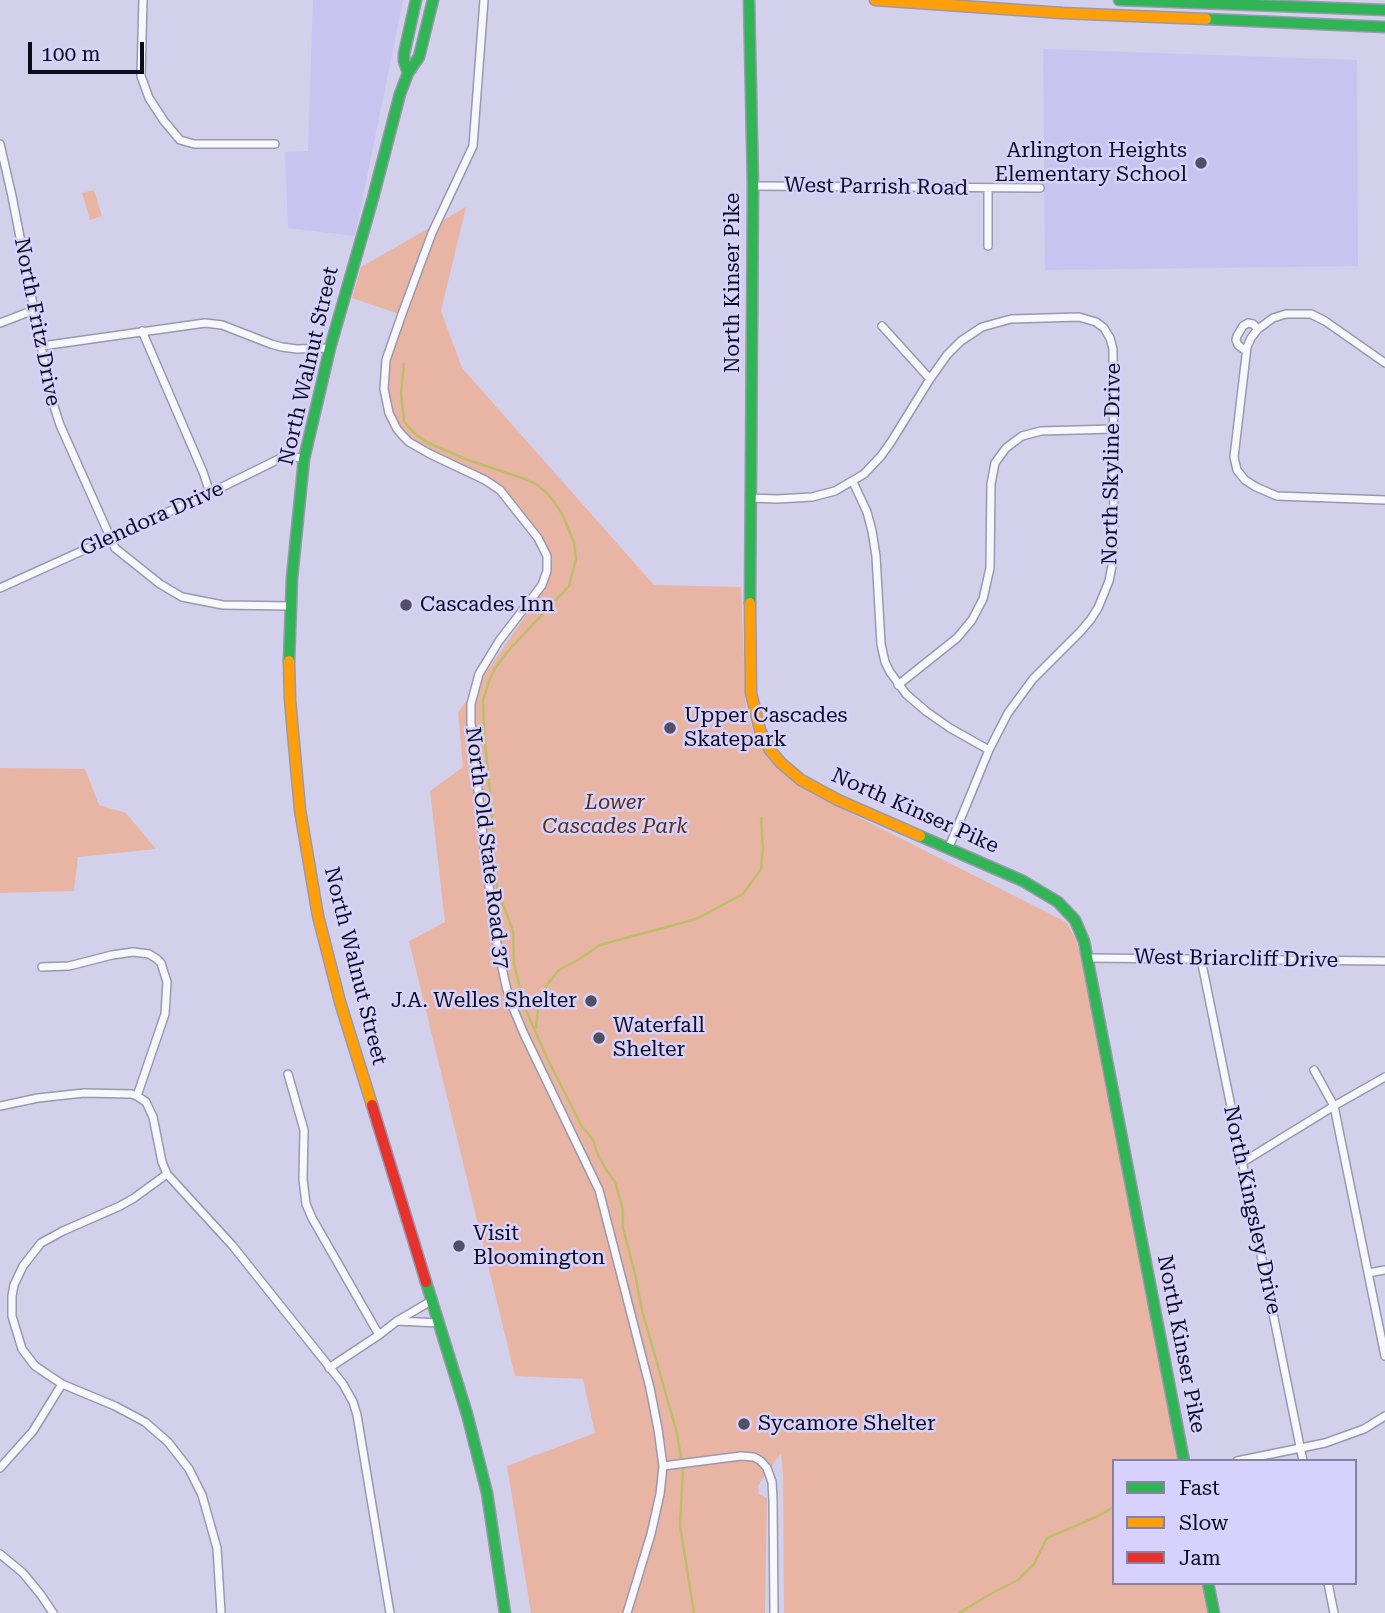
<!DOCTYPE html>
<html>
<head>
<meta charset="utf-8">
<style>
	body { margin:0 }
	#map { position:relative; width:1385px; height:1613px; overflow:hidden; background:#d3d0ec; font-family:"Roboto Serif",serif }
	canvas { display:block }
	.legend { position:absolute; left:1112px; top:1459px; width:245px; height:126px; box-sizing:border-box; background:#d7d2fd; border:2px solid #8682a3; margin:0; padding:9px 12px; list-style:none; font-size:21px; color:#0d0a1c }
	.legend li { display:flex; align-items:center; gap:14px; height:35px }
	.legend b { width:35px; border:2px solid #8682a3 }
	.scale { position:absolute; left:28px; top:42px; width:116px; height:32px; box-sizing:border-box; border:4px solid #0d0a1c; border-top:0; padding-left:9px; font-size:21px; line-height:24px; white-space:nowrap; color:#0d0a1c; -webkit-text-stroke:5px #d7d2fd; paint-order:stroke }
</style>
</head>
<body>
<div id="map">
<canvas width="1385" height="1613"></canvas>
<ul class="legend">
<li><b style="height:9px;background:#30b455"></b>Fast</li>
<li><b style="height:9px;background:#ff9f0a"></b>Slow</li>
<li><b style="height:9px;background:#e5322d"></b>Jam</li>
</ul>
<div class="scale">100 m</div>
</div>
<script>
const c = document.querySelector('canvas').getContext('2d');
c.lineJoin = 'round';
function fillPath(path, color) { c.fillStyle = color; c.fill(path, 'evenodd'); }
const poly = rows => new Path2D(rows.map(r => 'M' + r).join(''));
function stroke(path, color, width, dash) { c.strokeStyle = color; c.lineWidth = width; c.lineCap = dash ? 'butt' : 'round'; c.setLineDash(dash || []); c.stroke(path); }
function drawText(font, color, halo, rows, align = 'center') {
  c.font = font + ' "Roboto Serif",serif'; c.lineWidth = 5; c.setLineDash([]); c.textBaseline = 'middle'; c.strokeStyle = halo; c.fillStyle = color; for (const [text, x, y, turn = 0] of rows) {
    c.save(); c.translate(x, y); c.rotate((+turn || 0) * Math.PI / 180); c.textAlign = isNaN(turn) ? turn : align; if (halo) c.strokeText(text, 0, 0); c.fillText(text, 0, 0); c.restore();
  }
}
const built = poly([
	[313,0,403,0,355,236,288,228,285,152,308,151],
	[1043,49,1357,60,1358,266,1045,270]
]);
const green = poly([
	[94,190,102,216,90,220,82,193],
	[466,207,441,311,462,368,654,585,741,587,746,711,754,734,763,751,776,767,794,782,813,794,1066,922,1076,939,1082,961,1179,1461,1114,1461,1114,1583,1203,1583,1209,1613,784,1613,783,1474,781,1453,758,1486,759,1494,767,1498,765,1613,531,1613,507,1466,595,1433,583,1379,515,1376,409,941,445,922,430,791,463,767,458,713,546,586,550,578,551,560,543,539,509,495,493,480,430,451,414,440,399,426,392,413,387,397,386,380,402,315,352,298,361,267],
	[0,768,85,769,99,805,126,813,156,849,78,857,74,891,0,893]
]);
const stream = poly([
	[404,364,401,393,404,422,415,434,428,443,468,460,522,478,536,484,547,493,555,503,562,514,574,542,576,559,569,586,509,650,496,667,489,681,483,700,484,732,493,822,495,876,498,891,513,931,514,964,525,1008,547,1058,581,1125,593,1140,598,1155,607,1171,615,1182,623,1210,623,1228,635,1274,642,1310,677,1433,683,1470,680,1525,694,1613],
	[536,1028,539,1000,547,985,559,970,578,960,600,945,696,919,743,894,761,869,763,850,761,818],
	[959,1613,992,1593,1018,1580,1034,1564,1047,1538,1096,1517,1114,1507]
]);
const street = poly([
	[143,0,141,76,149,98,164,121,180,140,194,144,275,144],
	[484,0,473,146,432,233,402,314,386,360,384,389,389,413,397,429,403,436,409,442,430,454,485,480,500,490,538,538,547,556,547,571,542,585,499,641,479,674,471,704,471,723,485,857,497,944,506,986,511,1003,524,1034,599,1190,650,1388,658,1429,663,1466,660,1494,651,1534,627,1613],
	[0,144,12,196,51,397,60,425,115,548,160,584,182,597,223,605,291,606],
	[753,186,1040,188],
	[988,188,988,246],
	[0,323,34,310],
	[882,326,930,379],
	[142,331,203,472,210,493],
	[42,346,205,323,222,325,271,344,282,347,297,349,330,348],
	[1246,351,1238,345,1236,340,1237,336,1243,326,1248,323,1253,324,1258,329],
	[1385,363,1325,321,1311,314,1286,314,1273,318,1258,329,1251,338,1247,347,1234,457,1237,470,1245,480,1256,487,1277,496,1385,500],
	[853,482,867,512,872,531,876,556,881,644,885,662,890,672,906,694,927,712,950,728,989,750],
	[750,498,777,499,812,497,835,491,864,474,881,456,891,442,930,379,947,355,961,341,982,327,1011,319,1079,317,1096,322,1104,328,1110,338,1113,349,1114,532,1112,566,1109,581,1098,608,1091,619,1081,631,1033,679,1008,713,989,750,949,847],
	[0,588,210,493,281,458,290,456,304,459],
	[898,685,957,638,972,620,983,599,990,568,991,484,995,463,1006,448,1022,436,1041,431,1113,429],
	[1088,958,1385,961],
	[1201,959,1303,1461],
	[42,967,69,966,112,955,133,952,149,954,157,959,161,963,167,982,165,1014,137,1096],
	[1314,1070,1334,1106,1385,1356],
	[288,1074,304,1130,303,1179,306,1204,312,1218,379,1335],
	[0,1106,38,1098,84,1093,131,1094,137,1096,146,1102,153,1117,162,1162,167,1174,232,1245,343,1384,353,1402,357,1415,390,1613],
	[1243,1162,1334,1106,1385,1077],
	[167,1174,134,1198,120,1206,63,1231,41,1243,23,1266,14,1285,12,1296,12,1316,22,1349,35,1366,62,1384,115,1406,145,1422,168,1442,189,1469,202,1495,217,1548,221,1613],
	[1368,1273,1385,1270],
	[397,1321,439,1323],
	[329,1368,379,1335,397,1321,431,1301],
	[1237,1461,1325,1443,1364,1429,1385,1416],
	[663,1466,741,1456,754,1457,761,1461,767,1468,772,1482,773,1500,774,1613],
	[0,1468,33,1431,62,1384],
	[0,1554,23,1573,41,1595,53,1613],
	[1328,1583,1334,1613]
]);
const fast = poly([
	[749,0,753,186,750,603],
	[1119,0,1385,10],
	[1206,19,1385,27],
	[408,73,404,61,404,54,416,0],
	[289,661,292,578,304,459,330,348,373,198,400,94,408,73,419,57,433,0],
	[920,836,1023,881,1058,902,1075,920,1084,941,1184,1461],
	[426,1282,467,1414,487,1493,505,1613],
	[1208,1583,1214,1613]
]);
const slow = poly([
	[875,0,1062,13,1206,19],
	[750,603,751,693,760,730,770,750,781,763,801,780,838,800,920,836],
	[289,661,290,700,300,810,318,916,340,1002,372,1105]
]);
const jam = poly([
	[372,1105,426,1282]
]);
const markers = [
	[1201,163,7,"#524f65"],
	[406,605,7,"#524f65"],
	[670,728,7,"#524f65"],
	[591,1001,7,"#524f65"],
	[599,1038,7,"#524f65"],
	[459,1246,7,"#524f65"],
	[744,1424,7,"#524f65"]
];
const poiNames = [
	["Arlington Heights",1187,151,"right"],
	["Elementary School",1187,175,"right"],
	["Cascades Inn",420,605],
	["Upper Cascades",684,716],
	["Skatepark",684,740],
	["J.A. Welles Shelter",577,1001,"right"],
	["Waterfall",613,1026],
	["Shelter",613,1050],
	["Visit",473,1234],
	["Bloomington",473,1258],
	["Sycamore Shelter",758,1424]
];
const streetNames = [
	["West Parrish Road",876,187,1],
	["North Kinser Pike",733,283,-90],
	["North Fritz Drive",37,322,79],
	["North Walnut Street",309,366,-77],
	["North Skyline Drive",1112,464,-89],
	["Glendora Drive",152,519,-24],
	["North Kinser Pike",915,811,24],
	["North Old State Road 37",487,848,83],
	["West Briarcliff Drive",1236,959,1],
	["North Walnut Street",355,966,76],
	["North Kingsley Drive",1252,1210,78],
	["North Kinser Pike",1181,1344,79]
];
const parkNames = [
	["Lower",615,803],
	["Cascades Park",615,827]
];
fillPath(built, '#c9c3f0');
fillPath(green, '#e8b5a4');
stroke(stream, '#bdbe69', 2.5);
stroke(street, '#9a98ad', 10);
stroke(fast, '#9a98ad', 13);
stroke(slow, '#9a98ad', 13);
stroke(jam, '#9a98ad', 13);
stroke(street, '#f8f8fc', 7);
stroke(fast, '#30b455', 10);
stroke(slow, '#ff9f0a', 10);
stroke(jam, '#e5322d', 10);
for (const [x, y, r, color] of markers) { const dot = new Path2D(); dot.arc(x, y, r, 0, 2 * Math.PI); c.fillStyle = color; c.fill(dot); stroke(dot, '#d7d2fd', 2.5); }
drawText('21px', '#0d0a1c', '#d7d2fd', poiNames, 'left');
drawText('21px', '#0d0a1c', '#d7d2fd', streetNames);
drawText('italic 21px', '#582e14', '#d7d2fd', parkNames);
</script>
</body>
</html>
